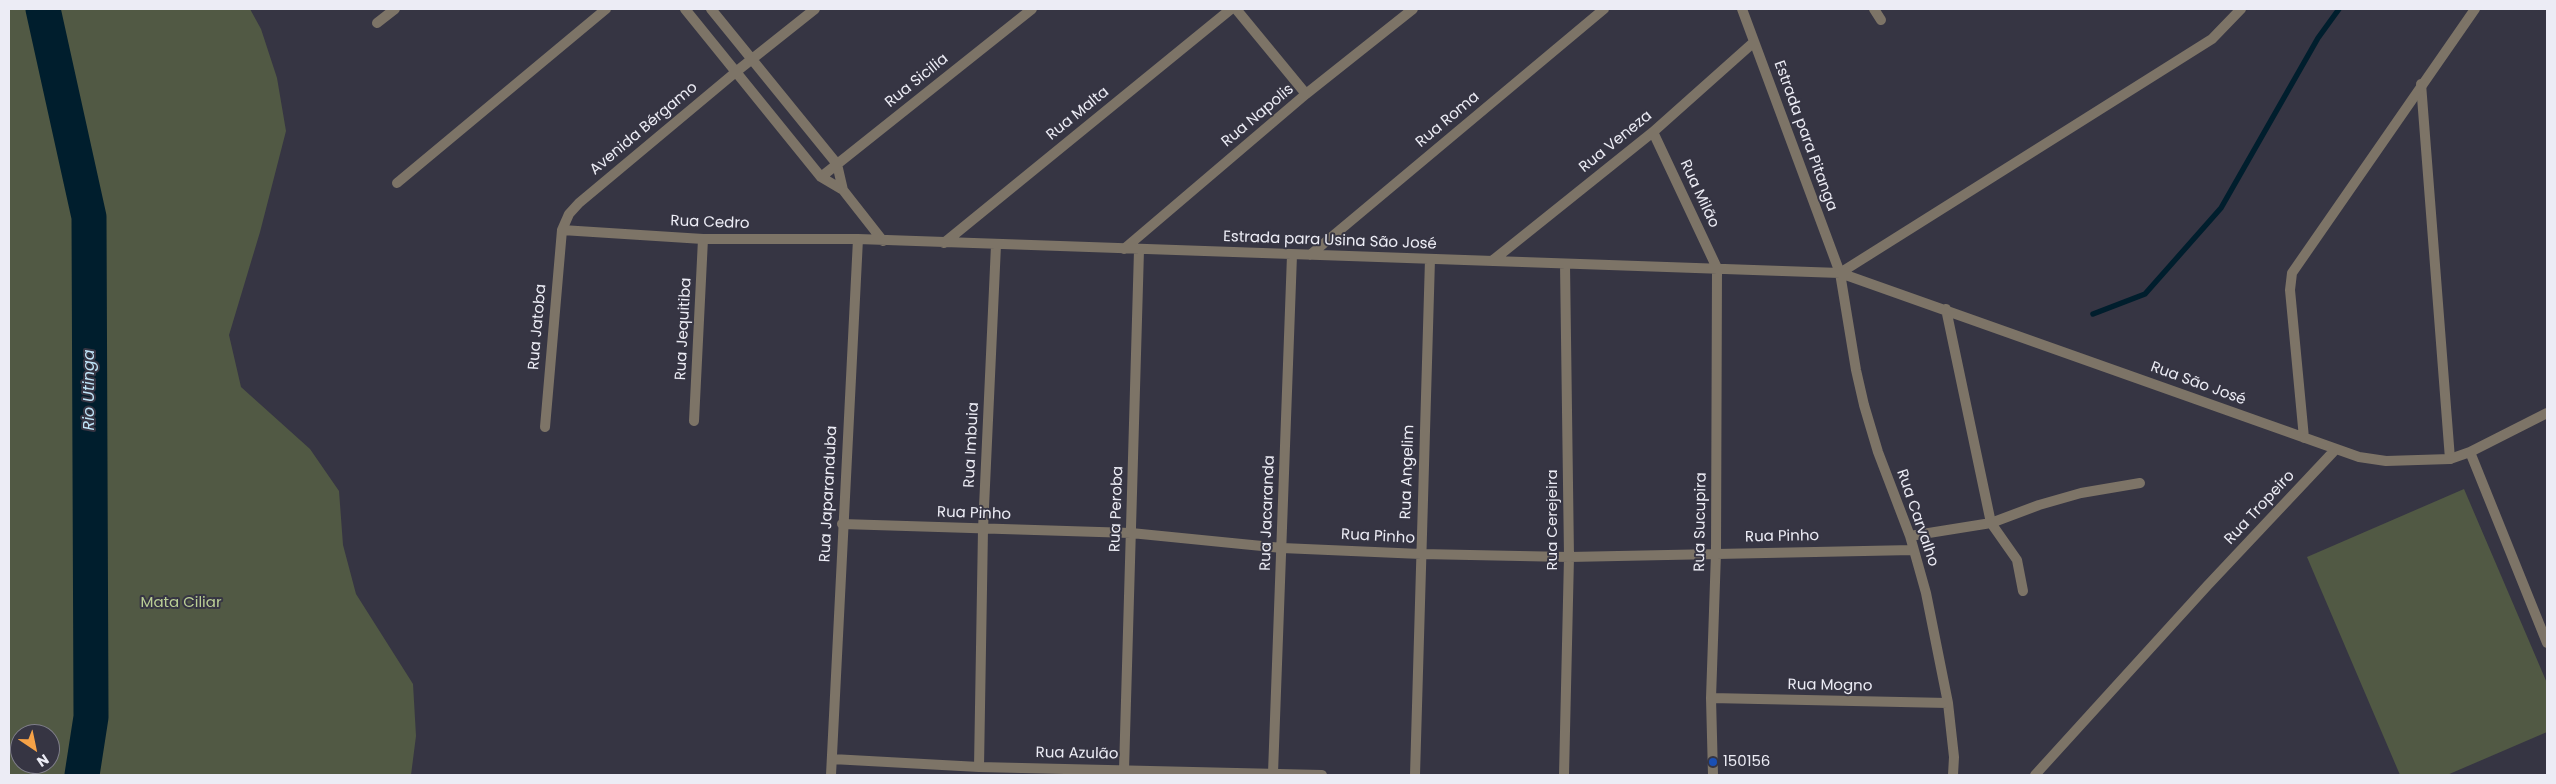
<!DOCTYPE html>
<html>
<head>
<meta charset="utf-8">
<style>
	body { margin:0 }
	#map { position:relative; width:2556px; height:784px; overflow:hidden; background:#363543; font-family:Poppins,sans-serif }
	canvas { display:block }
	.frame { position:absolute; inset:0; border:10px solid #ececf5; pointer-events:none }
	.north { position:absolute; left:10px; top:724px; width:50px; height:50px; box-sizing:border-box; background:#363543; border:1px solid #7f7e8a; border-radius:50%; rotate:146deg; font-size:14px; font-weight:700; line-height:20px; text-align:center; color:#ececf5 }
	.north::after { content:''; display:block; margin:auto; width:18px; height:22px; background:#f6a247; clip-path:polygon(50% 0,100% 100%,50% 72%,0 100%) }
</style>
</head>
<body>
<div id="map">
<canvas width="2556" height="784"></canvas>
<div class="frame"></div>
<div class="north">N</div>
</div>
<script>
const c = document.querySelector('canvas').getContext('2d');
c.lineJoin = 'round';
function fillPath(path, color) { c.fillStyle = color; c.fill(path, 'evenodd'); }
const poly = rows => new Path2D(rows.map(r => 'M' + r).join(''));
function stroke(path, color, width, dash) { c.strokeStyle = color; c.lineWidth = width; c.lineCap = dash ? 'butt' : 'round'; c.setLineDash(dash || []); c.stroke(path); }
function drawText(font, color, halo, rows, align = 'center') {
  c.font = font + ' Poppins,sans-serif'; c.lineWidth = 4; c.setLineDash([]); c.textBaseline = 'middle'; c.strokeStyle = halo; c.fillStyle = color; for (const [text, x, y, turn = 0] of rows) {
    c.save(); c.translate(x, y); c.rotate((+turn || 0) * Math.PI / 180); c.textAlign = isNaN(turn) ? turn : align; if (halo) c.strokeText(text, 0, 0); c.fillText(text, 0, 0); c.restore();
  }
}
const green = poly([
	[9,9,250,9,261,29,277,78,286,131,260,232,229,335,241,387,310,449,339,491,343,545,356,594,413,684,416,736,411,775,9,775],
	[20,734,50,734,50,764,20,764],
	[2464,489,2547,683,2547,732,2447,775,2400,775,2307,557]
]);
const stream = poly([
	[2093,314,2145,294,2221,208,2318,38,2339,9]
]);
const river = poly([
	[43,9,89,217,91,717,82,775]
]);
const lane = poly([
	[1874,9,1881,20],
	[2421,84,2450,459]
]);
const street = poly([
	[685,9,821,177,843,190,883,241],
	[711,9,837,164,843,190],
	[1236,9,1306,94],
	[1742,9,1840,273,1856,370,1864,405,1878,452,1910,536,1926,593,1948,703,1954,757,1953,775],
	[377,23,395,9],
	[1653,132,1717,268,1716,553,1711,698,1713,775],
	[821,177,1032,9],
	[397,183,606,9],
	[562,230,703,239,858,239],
	[944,243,1231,9],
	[1124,249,1306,94,1413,9],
	[1310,255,1604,9],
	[1492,261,1653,132,1754,42],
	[1840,273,2212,39,2241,9],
	[694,421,703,239],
	[545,427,562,230,569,214,579,203,737,71,815,9],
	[2304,438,2290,290,2292,273,2475,9],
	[2470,452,2547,643],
	[842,524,1131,533,1282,548,1421,554,1569,557,1913,550],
	[1910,536,1991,523,1946,309],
	[2023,591,2017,560,1991,523,2039,505,2081,493,2140,483],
	[1711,698,1948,703],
	[832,759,979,767,1322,775],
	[979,767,983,529,996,245],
	[1124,770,1139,250],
	[1273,773,1292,255],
	[831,775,858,239,1840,273,2359,457,2386,461,2450,459,2470,452,2547,413],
	[1415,775,1430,259],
	[1564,775,1569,557,1565,264],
	[2035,775,2207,586,2335,450]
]);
const markers = [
	[1713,762,5,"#1a4fb4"]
];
const streetNames = [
	["Rua Sicilia",917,81,-39],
	["Rua Malta",1078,114,-39],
	["Rua Napolis",1258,116,-40],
	["Rua Roma",1448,120,-40],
	["Avenida Bérgamo",644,129,-40],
	["Estrada para Pitanga",1805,136,70],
	["Rua Veneza",1616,142,-39],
	["Rua Milão",1699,194,65],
	["Rua Cedro",710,223,2],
	["Estrada para Usina São José",1330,241,2],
	["Rua Jatoba",538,327,-85],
	["Rua Jequitiba",684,329,-87],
	["Rua São José",2198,384,20],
	["Rua Imbuia",972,445,-87],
	["Rua Angelim",1408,472,-88],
	["Rua Japaranduba",829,494,-87],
	["Rua Tropeiro",2260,508,-47],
	["Rua Peroba",1117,509,-88],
	["Rua Jacaranda",1268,513,-88],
	["Rua Pinho",974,514,2],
	["Rua Carvalho",1917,518,71],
	["Rua Cerejeira",1553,520,-90],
	["Rua Sucupira",1701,522,-89],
	["Rua Pinho",1378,537,3],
	["Rua Pinho",1782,537,-1],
	["Rua Mogno",1830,686,1],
	["Rua Azulão",1077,754,1]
];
const parkNames = [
	["Mata Ciliar",181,603]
];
const poiNames = [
	["150156",1723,762]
];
const waterNames = [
	["Rio Utinga",90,390,-90]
];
fillPath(green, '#515944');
stroke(stream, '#001e2d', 5.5);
stroke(river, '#001e2d', 35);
stroke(lane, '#7d7467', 10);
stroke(street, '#7d7467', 10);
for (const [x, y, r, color] of markers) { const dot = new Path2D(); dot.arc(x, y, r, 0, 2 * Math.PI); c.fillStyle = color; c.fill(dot); stroke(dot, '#363543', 2); }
drawText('15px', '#ececf5', '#363543', streetNames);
drawText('15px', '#bace95', '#363543', parkNames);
drawText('15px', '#ececf5', '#363543', poiNames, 'left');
drawText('italic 16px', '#bfe4f8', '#363543', waterNames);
</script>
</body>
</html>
